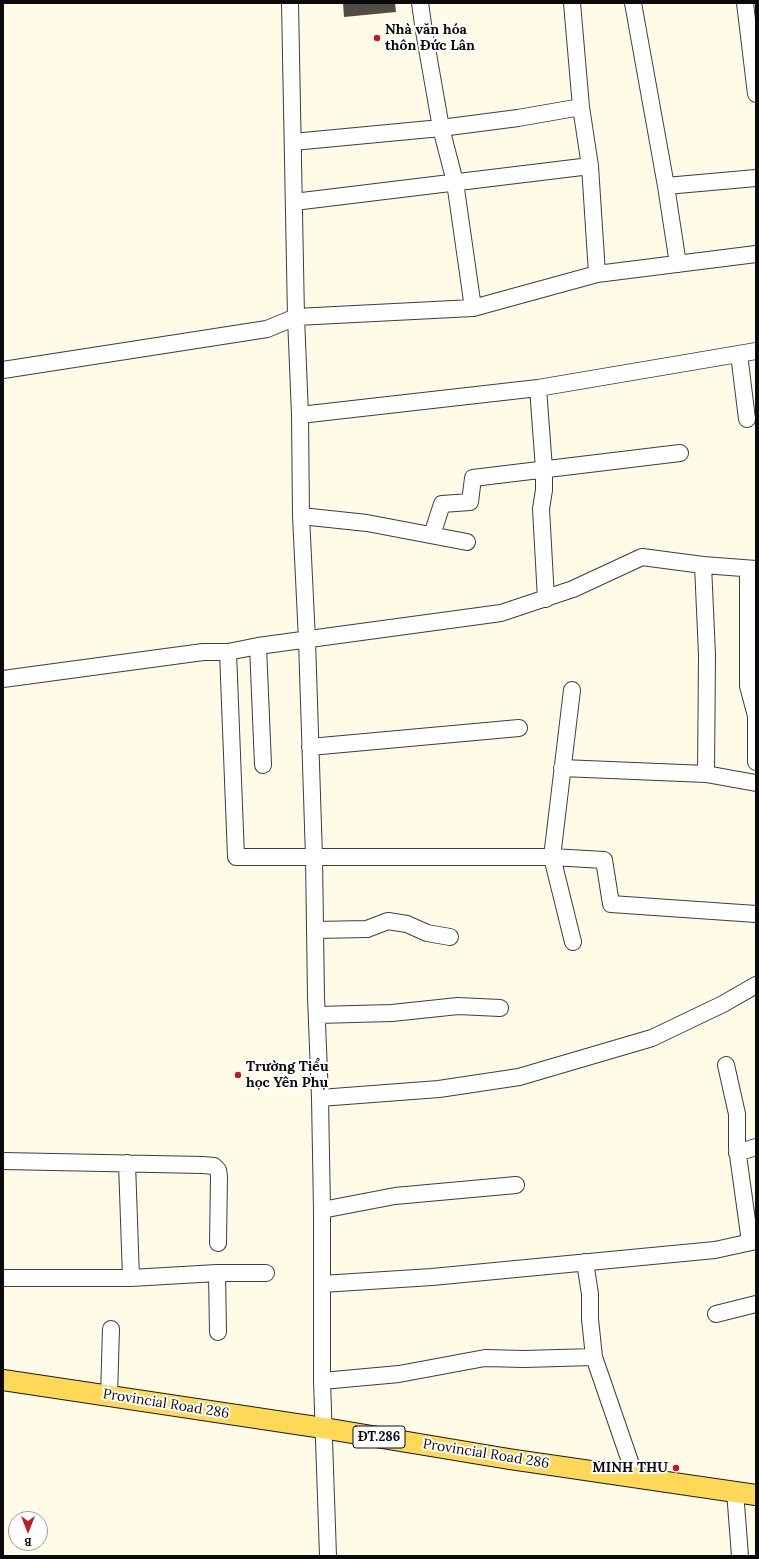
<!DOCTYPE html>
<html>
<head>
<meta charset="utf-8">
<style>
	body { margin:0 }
	#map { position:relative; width:759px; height:1559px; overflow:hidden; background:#fffbe7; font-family:Lora,serif }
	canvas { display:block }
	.frame { position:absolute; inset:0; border:4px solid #0a0a0a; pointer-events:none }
	.north { position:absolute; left:8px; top:1511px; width:40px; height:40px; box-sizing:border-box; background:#fff; border:1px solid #9d9d9d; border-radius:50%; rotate:180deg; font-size:11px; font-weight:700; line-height:16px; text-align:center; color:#0a0a0a }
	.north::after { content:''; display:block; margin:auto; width:14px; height:18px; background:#c11b21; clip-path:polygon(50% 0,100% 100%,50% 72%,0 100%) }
</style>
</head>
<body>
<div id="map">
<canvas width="759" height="1559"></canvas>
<div class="frame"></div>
<div class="north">B</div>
</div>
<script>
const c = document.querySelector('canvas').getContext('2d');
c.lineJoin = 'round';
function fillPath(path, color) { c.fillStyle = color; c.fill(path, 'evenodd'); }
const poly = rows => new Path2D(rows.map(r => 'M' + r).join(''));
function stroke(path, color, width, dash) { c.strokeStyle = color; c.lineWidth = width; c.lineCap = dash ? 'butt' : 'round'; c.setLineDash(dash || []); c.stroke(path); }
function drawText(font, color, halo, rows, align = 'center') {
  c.font = font + ' Lora,serif'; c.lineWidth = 4; c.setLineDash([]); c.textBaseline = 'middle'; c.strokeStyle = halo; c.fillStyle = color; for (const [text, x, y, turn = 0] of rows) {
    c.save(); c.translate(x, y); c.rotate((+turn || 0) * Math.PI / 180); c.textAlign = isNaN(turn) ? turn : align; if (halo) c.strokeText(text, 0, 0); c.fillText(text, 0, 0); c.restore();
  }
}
const building = poly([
	[343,3,395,3,396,12,344,17]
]);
const minor = poly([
	[290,3,296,317,300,415,301,516,307,640,314,857,316,997,320,1098,322,1210,322,1381,328,1556],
	[420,3,424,31,441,128,455,182,473,308],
	[572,3,581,107,590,166,597,274],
	[633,3,666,186,678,264],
	[745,3,756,94],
	[293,142,441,128,518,118,581,107],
	[666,186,756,178],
	[294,202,590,166],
	[739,354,747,419],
	[3,370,267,329,296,317,473,308,597,274,756,254],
	[538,388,544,469,544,490,541,509,546,599],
	[300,415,538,388,756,351],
	[301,516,367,523,467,542],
	[432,535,442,504,470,502,473,478,680,453],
	[703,565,707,655,706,774],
	[748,569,748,686,756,716,756,762],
	[258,646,263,765],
	[228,652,236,857,552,857,604,860,611,904,756,914],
	[3,679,203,652,228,652,258,646,501,613,573,589,642,557,703,565,756,569],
	[572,690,552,857,573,942],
	[310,747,519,728],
	[562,768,706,774,756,783],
	[315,930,367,929,388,921,407,924,427,933,450,937],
	[317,1015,392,1013,458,1006,500,1008],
	[726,1065,737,1114,737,1148,750,1242],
	[320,1098,439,1089,519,1077,652,1038,723,1004,756,985],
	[737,1153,756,1147],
	[3,1161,203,1165,214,1166,218,1170,219,1176,218,1243],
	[127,1163,131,1278],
	[322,1210,395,1196,516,1185],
	[585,1262,590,1294,590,1319,594,1357,635,1476],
	[217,1273,218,1332],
	[3,1278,131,1278,217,1273,266,1273],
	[322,1284,432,1277,715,1250,756,1241],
	[716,1314,756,1304],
	[322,1381,399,1374,485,1358,524,1359,594,1357],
	[109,1396,111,1329],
	[735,1491,740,1556]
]);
const major = poly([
	[3,1380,323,1428,509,1459,756,1495]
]);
const markers = [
	[377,38,4,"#c11b21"],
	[238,1075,4,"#c11b21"],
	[676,1468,4,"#c11b21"]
];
const shields = [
	[379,1437,52]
];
const shieldNames = [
	["ĐT.286",379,1437]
];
const poiNames = [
	["Nhà văn hóa",385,30],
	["thôn Đức Lân",385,46],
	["Trường Tiểu",246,1067],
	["học Yên Phụ",246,1083],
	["MINH THU",668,1468,"right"]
];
const streetNames = [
	["Provincial Road 286",166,1404,9],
	["Provincial Road 286",486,1454,9]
];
fillPath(building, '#534b46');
stroke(minor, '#3d3d3d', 18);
stroke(major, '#1b1b1b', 22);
stroke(minor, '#fff', 16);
stroke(major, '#ffd857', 20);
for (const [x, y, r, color] of markers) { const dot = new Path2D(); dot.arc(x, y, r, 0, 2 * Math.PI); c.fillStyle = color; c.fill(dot); stroke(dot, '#fff', 1.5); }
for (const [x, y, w] of shields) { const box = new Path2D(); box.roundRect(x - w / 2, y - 11, w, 22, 3); c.fillStyle = '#fff'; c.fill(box); stroke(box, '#0a0a0a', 1); }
drawText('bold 13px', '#0a0a0a', null, shieldNames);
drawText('bold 14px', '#0a0a0a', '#fff', poiNames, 'left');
drawText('14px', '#0a0a0a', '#fff', streetNames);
</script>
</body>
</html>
